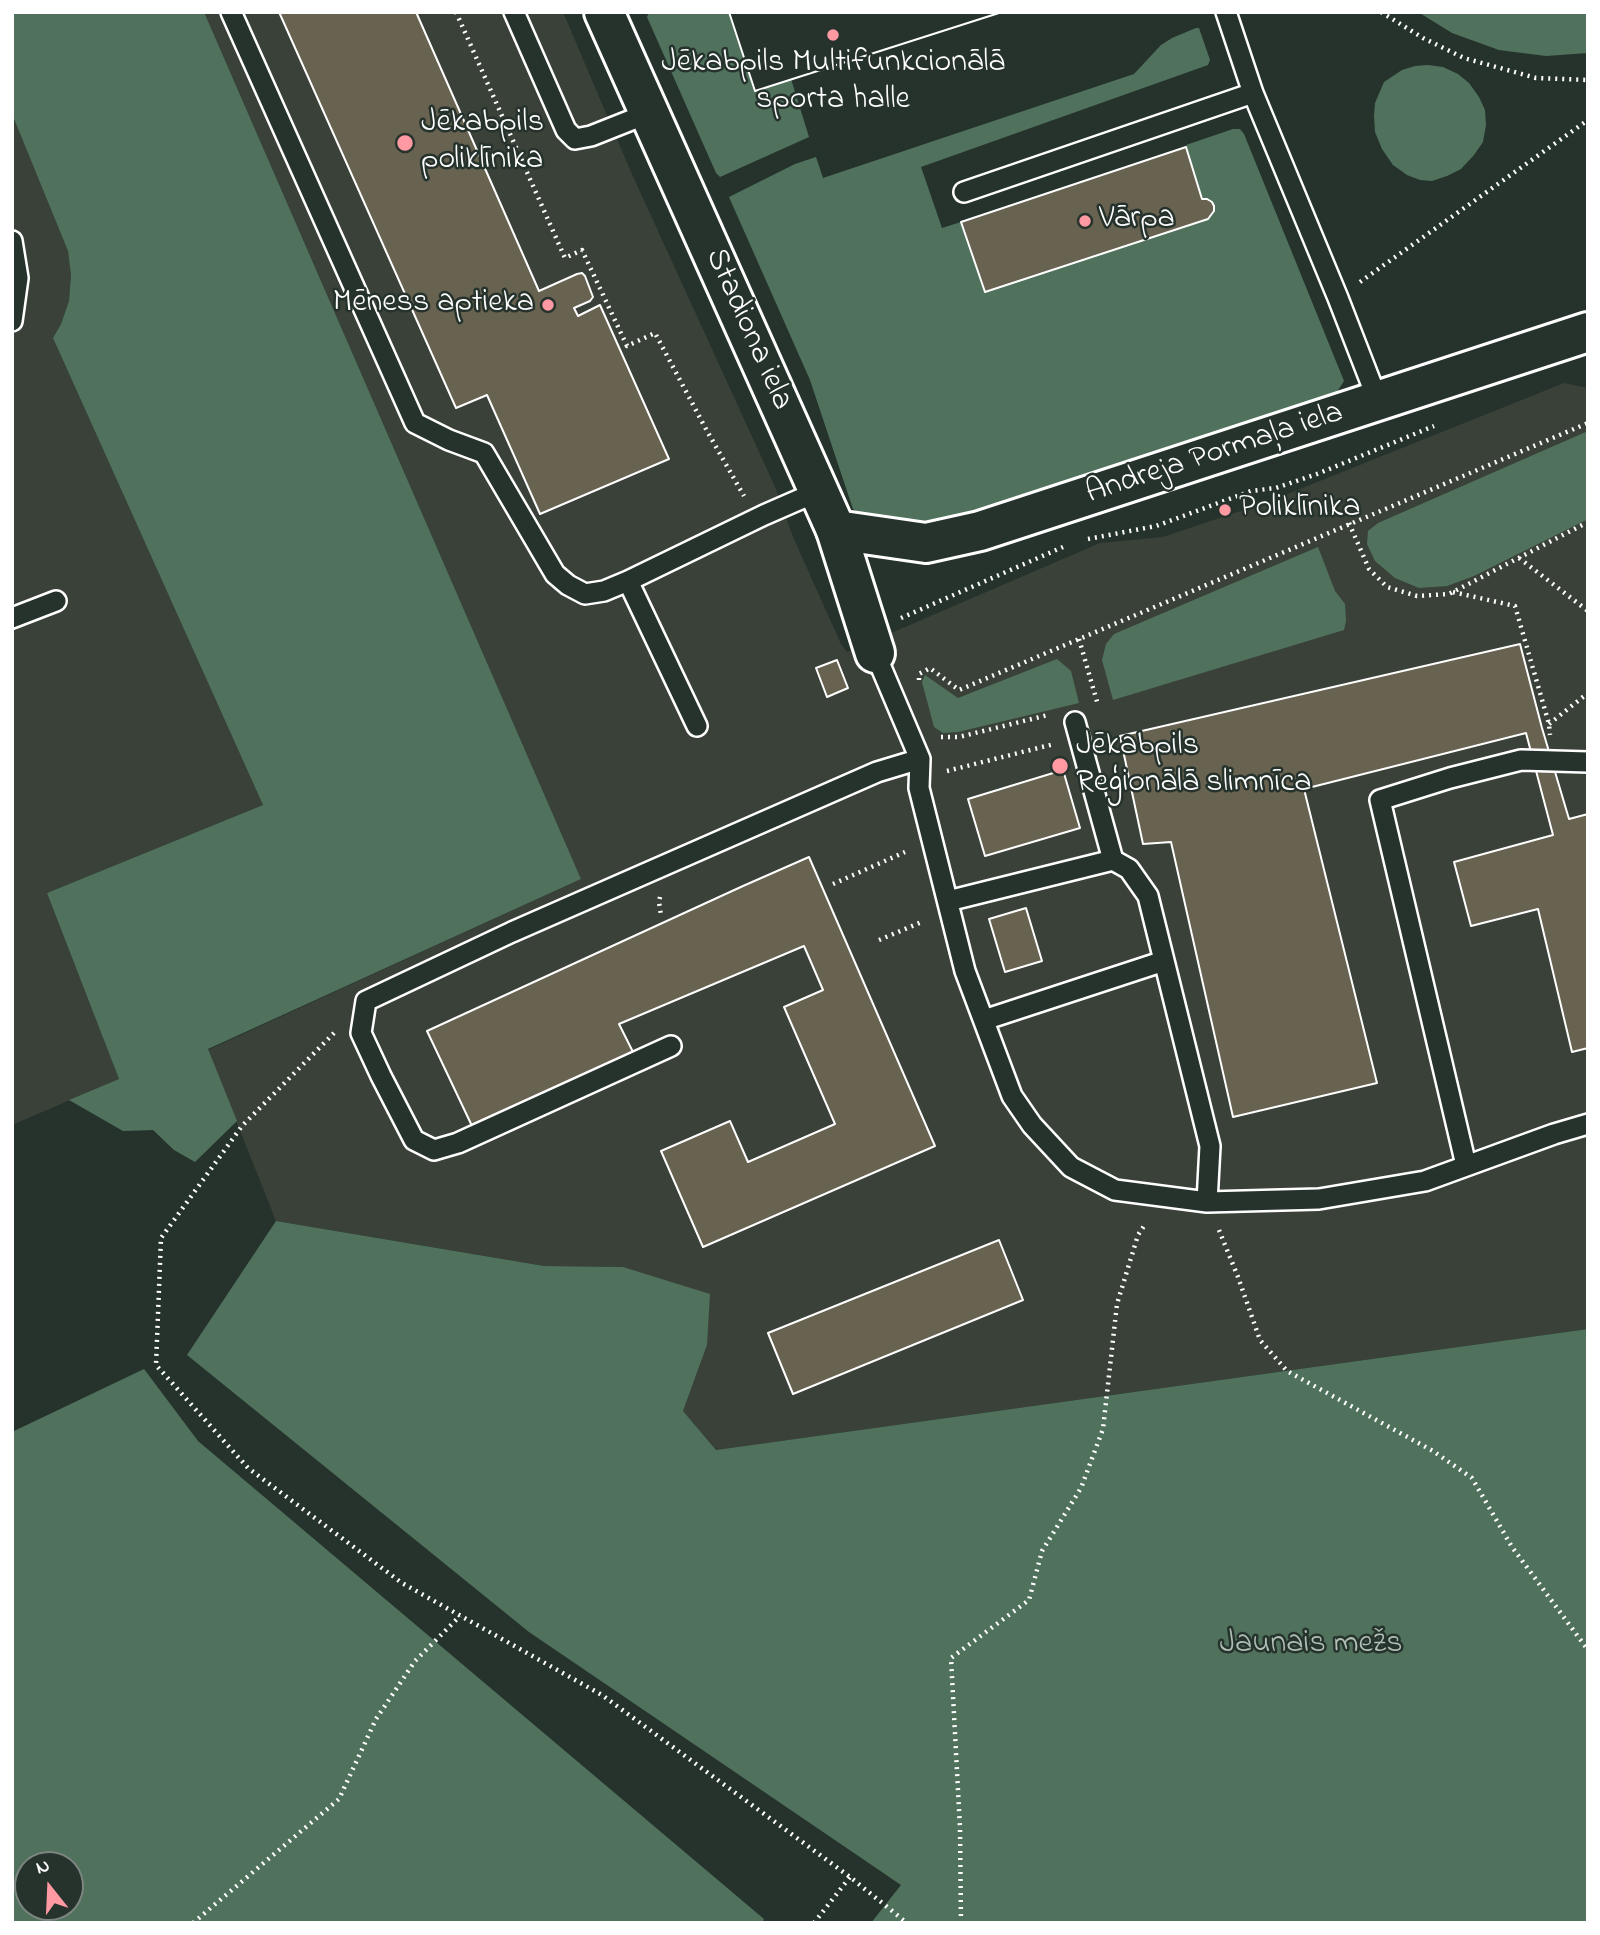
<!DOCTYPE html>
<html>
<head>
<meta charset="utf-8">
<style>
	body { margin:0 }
	#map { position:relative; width:1600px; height:1935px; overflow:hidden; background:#26332d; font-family:"Indie Flower",sans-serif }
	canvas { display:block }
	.frame { position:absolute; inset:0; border:14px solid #fff; pointer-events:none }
	.north { position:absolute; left:14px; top:1851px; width:70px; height:70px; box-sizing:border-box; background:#26332d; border:2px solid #7d8581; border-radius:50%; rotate:342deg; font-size:19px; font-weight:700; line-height:28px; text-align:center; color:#fff }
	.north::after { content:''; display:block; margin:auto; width:24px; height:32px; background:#ff9aa2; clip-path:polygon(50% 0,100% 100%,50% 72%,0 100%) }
</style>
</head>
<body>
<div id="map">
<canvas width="1600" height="1935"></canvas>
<div class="frame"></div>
<div class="north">N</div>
</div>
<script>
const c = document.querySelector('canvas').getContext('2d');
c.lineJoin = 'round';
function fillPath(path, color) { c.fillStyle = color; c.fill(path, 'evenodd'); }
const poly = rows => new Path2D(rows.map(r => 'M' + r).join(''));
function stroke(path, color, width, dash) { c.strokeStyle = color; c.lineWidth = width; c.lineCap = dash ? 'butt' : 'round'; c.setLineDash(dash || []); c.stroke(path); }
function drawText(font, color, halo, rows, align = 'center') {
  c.font = font + ' "Indie Flower",sans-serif'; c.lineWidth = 5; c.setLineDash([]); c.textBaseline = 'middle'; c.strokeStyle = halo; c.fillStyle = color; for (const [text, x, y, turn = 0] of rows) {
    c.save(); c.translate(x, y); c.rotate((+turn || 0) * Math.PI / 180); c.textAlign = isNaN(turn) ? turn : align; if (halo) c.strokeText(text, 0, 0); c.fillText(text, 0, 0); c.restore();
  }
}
const built = poly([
	[204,12,563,12,631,172,776,489,793,537,841,644,847,652,1100,543,1163,537,1270,501,1564,383,1588,388,1588,1329,716,1450,683,1411,707,1345,623,1267,544,1266,276,1221,208,1050,581,879],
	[12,114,68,251,71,275,69,301,61,324,53,338,263,805,47,893,119,1079,12,1125]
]);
const green = poly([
	[12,12,204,12,581,879,208,1049,237,1121,195,1162,174,1150,153,1130,123,1131,69,1100,119,1079,47,893,263,805,53,338,61,324,69,301,71,275,68,251,12,114],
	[649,12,729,12,754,91,791,79,809,137,720,177,716,173,647,17],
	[1418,12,1588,12,1588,53,1546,56,1499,50,1452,33],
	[1196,28,1199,28,1210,60,1208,65,921,167,942,228,961,222,985,292,1208,219,1214,212,1214,206,1212,202,1207,199,1202,199,1186,145,1233,129,1240,129,1244,134,1344,381,1337,392,1329,397,959,516,924,526,866,519,853,509,810,380,729,197,795,164,816,157,823,178,1134,74,1161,45,1172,38],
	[1428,65,1443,67,1458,74,1469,83,1479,97,1485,110,1486,125,1483,142,1474,155,1461,169,1447,176,1432,181,1420,180,1407,175,1393,165,1382,149,1375,132,1374,116,1375,103,1384,82,1402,70,1415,66],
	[1588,431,1588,519,1474,576,1447,586,1419,588,1395,578,1375,561,1367,544,1368,531,1378,523],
	[1318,547,1335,591,1345,604,1346,621,1344,630,1113,700,1102,660,1106,644,1114,634],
	[1057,659,1071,671,1079,703,958,732,943,733,934,727,922,682,925,675,958,698],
	[276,1221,544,1266,623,1267,710,1294,707,1345,683,1411,716,1450,1588,1329,1588,1923,871,1923,901,1885,529,1632,187,1355],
	[144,1369,198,1441,764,1919,762,1923,12,1923,12,1432],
	[70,1865,70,1907,28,1907,28,1865]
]);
const building = poly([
	[279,12,416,12,539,291,577,274,582,273,585,276,593,297,590,301,574,308,578,316,600,305,669,459,540,514,487,395,456,408,279,12],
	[729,12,999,12,999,13,755,91,729,12],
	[729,12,999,12,999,13,755,91,729,12],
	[1186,147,1202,199,1207,199,1212,202,1214,206,1214,211,1208,219,985,292,961,222,1186,147],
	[1520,644,1542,728,1569,819,1588,814,1588,1048,1572,1052,1538,909,1471,926,1454,862,1553,835,1526,733,1304,789,1377,1083,1233,1117,1171,842,1143,844,1120,736,1520,644],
	[837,660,848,688,827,697,816,668,837,660],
	[1063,770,1080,828,985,856,968,799,1063,770],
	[809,857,935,1146,703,1247,661,1151,730,1121,748,1162,835,1124,784,1007,823,990,804,946,619,1024,633,1052,472,1126,427,1031,743,886,809,857],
	[1026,908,1042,961,1005,972,989,919,1026,908],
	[999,1240,1023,1300,793,1394,768,1333,999,1240]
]);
const path = poly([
	[456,12,565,258,582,250,627,346,655,333,707,431,744,496],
	[1381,12,1423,38,1464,58,1536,78,1588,80],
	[1360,282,1588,120],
	[1349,523,1369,569,1387,587,1417,596,1449,594,1588,522],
	[1088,539,1156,526,1251,491,1276,488,1317,474,1434,426],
	[1519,558,1588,611],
	[1453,592,1515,606,1549,724,1550,735],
	[901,618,1063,547],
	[1079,639,1098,705],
	[919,680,919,674,930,668,959,690,1588,423],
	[1549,724,1588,693],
	[941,737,959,737,1048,715],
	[947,771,1054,744],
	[833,884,905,852],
	[660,897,659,902,661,916],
	[879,940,924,921],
	[334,1033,242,1126,161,1238,156,1365,248,1468,402,1583,602,1695,850,1877,907,1923],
	[1219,1230,1238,1277,1260,1340,1287,1371,1433,1451,1472,1478,1512,1547,1588,1650],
	[193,1923,339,1799,376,1719,415,1661,460,1616],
	[814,1923,850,1877],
	[961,1923,960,1828,951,1658,1029,1600,1042,1551,1081,1488,1103,1429,1117,1304,1138,1235,1146,1223]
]);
const lane = poly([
	[231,12,415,423,449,440,484,453,555,574,568,585,585,594,604,591,628,581,764,515,819,491],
	[514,12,566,130,575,139,591,136,649,113],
	[1226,12,1253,93,1338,298,1378,401],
	[964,192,1253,93],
	[12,241,18,278,12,321],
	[628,581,697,726],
	[12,618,56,601],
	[875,653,920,759,919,788,965,971,1012,1096,1032,1125,1071,1167,1115,1190,1207,1202,1319,1199,1425,1181,1554,1134,1588,1124],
	[1075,722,1113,860],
	[948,901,1113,860,1129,869,1148,896,1210,1146,1207,1202],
	[984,1020,1164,961],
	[671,1046,458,1143,434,1150,414,1140,381,1076,361,1033,366,1001,512,932,877,772,920,759],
	[1466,1165,1380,800,1450,778,1521,760,1588,762]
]);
const street = poly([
	[836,530,875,653]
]);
const secondary = poly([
	[604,12,836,530,926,543,980,531,1588,332]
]);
const markers = [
	[833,35,7,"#ff9aa2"],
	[405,143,9,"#ff9aa2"],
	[1085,221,7,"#ff9aa2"],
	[548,305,7,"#ff9aa2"],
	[1225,510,7,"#ff9aa2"],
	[1060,766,9,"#ff9aa2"]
];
const poiNames = [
	["Jēkabpils Multifunkcionālā",833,65,"center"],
	["sporta halle",833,102,"center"],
	["Jēkabpils",421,125],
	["poliklīnika",421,162],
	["Vārpa",1099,221],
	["Mēness aptieka",534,305,"right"],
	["Poliklīnika",1239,510],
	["Jēkabpils",1076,748],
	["Reģionālā slimnīca",1076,785]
];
const streetNames = [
	["Stadiona iela",747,330,66],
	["Andreja Pormaļa iela",1215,455,-18]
];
const parkNames = [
	["Jaunais mežs",1311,1646]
];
fillPath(built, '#3a4138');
fillPath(green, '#50725d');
fillPath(building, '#686251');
stroke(building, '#fff', 2);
stroke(lane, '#fff', 24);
stroke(street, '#fff', 44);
stroke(secondary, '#fff', 44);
stroke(path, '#fff', 4.5, [2, 5]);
stroke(lane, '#26332d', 19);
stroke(street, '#26332d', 38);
stroke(secondary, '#26332d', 38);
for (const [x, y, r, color] of markers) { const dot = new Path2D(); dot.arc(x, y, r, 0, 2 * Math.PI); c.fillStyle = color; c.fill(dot); stroke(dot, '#26332d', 2.5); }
drawText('32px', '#fff', '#26332d', poiNames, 'left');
drawText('32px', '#fff', '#26332d', streetNames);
drawText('32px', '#b0c0b6', '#26332d', parkNames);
</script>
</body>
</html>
